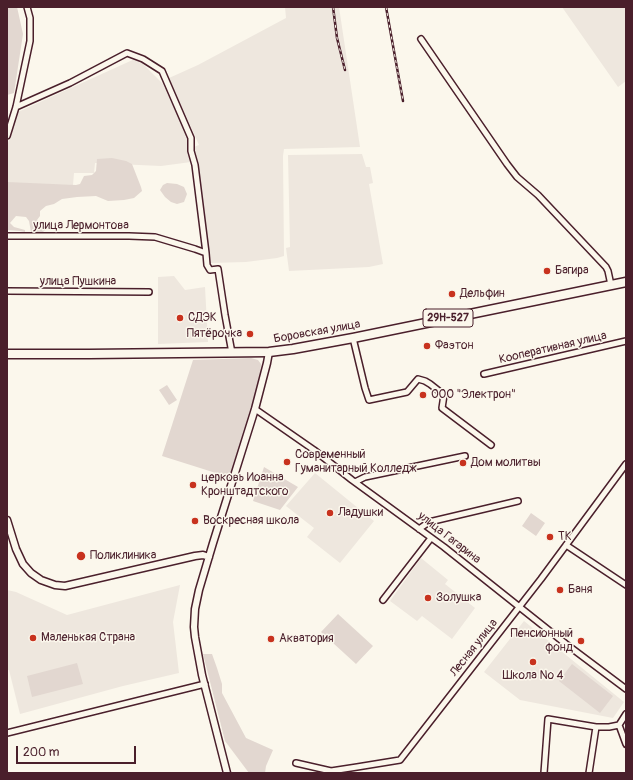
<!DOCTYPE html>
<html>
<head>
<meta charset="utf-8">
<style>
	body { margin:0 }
	#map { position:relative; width:633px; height:780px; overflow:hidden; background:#fbf7ec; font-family:Pangolin,sans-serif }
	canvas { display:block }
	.frame { position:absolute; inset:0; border:8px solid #4a1f2b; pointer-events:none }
	.scale { position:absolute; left:16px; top:746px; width:120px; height:18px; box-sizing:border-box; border:2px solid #4a1f2b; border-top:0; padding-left:5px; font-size:12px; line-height:14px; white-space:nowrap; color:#4a1f2b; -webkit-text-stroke:3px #fbf7ec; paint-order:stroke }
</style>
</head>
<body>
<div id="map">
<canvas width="633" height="780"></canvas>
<div class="frame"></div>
<div class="scale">200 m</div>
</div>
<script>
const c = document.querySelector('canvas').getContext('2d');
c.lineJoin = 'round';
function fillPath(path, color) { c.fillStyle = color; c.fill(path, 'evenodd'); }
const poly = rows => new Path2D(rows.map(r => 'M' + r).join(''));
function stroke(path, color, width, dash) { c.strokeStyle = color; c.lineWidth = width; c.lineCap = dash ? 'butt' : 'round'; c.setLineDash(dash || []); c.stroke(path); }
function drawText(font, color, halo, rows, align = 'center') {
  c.font = font + ' Pangolin,sans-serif'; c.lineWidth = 3; c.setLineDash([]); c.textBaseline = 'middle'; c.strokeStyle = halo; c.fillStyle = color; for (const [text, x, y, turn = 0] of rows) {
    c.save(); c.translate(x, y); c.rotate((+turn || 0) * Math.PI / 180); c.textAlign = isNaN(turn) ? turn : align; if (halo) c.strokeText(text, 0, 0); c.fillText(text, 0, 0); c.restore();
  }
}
const built = poly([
	[285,7,339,7,360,147,284,149,283,156,284,256,277,258,246,262,210,263,198,164,194,147,199,145,169,78,198,65,286,18],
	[562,7,626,7,626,81,618,87],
	[137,58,163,84,188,138,191,162,161,166,95,163,94,173,74,173,73,185,7,184,7,146,18,112],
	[362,154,366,167,370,167,373,183,369,184,383,264,369,267,289,271,286,248,290,247,288,155],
	[174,276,185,290,205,287,208,342,158,344,158,277],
	[315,473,374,521,340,563,307,537,314,528,286,506],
	[421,558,448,580,445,584,475,608,452,639,422,616,417,621,390,601],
	[180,585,173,622,179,673,123,686,20,714,9,670,7,670,7,590,16,592,67,615],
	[524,621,624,702,613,718,520,700,484,672]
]);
const green = poly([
	[7,7,17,7,23,34,14,93,7,95],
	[112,158,126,161,132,164,141,187,142,191,134,198,124,200,108,201,96,196,77,197,62,199,54,204,46,206,40,211,40,216,37,220,39,224,45,230,43,232,36,233,31,232,29,221,26,217,16,216,10,223,14,227,25,230,25,232,20,231,7,230,7,182,76,185,80,184,84,176,92,175,96,171,97,159],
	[167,183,177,184,184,187,187,194,184,202,177,204,171,202,165,197,160,190,163,185],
	[251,358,258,360,261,364,260,376,235,465,229,476,219,474,162,456,193,360],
	[167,385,177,400,169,405,159,390],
	[264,467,298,487,280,510,253,501],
	[531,513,545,523,536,536,522,526],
	[338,614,373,646,356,664,321,632],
	[212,654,217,668,222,684,222,693,246,738,273,750,266,766,265,773,249,773,225,741,203,654],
	[77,663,83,684,32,697,27,676],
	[572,664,613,696,600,713,559,681]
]);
const minor = poly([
	[421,39,507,164,517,177,538,195,606,267,608,271,611,285],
	[16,107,70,83,127,53,143,59,162,71,191,138,191,151,195,165,206,253],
	[7,136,16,107,30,41,30,18,27,7],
	[7,236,129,236,155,237,195,249,206,253,207,265,210,270,218,269,225,315,232,353],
	[7,291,149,292],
	[353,338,365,388,369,400,407,392,418,379,425,381,430,384,444,395,442,408,491,445],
	[484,374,626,341],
	[255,409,314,450,352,480,444,547,566,644,626,689],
	[355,482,365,477,465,456],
	[419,529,429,522,518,501],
	[566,545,626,585],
	[383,600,431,538],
	[619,725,626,744],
	[7,733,205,684],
	[296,763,331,771,357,767,400,760,541,579,626,464],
	[544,773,548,719,596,727,609,727,619,725,626,714],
	[589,773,596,727]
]);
const tertiary = poly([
	[7,520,16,549,23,564,31,573,41,580,55,585,65,586,195,556,203,555,209,557],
	[227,773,202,675,195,637,194,627,195,609,199,590,213,543,255,409,267,363,269,352]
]);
const primary = poly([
	[7,354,89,354,269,352,293,349,353,338,626,282]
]);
const rail = poly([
	[333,7,337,38,345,70],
	[386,7,403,101]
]);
const markers = [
	[547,271,4,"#c8321e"],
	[452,294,4,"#c8321e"],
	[180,318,4,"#c8321e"],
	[250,334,4,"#c8321e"],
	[427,346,4,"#c8321e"],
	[423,395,4,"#c8321e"],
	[287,462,4,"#c8321e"],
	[463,463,4,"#c8321e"],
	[193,485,4,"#c8321e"],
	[330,513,4,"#c8321e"],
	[195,521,4,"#c8321e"],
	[550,537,4,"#c8321e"],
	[81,556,5,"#c8321e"],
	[560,590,4,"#c8321e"],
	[428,598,4,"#c8321e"],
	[33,638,4,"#c8321e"],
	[271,639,4,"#c8321e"],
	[581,641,4,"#c8321e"],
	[533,662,4,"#c8321e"]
];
const shields = [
	[448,318,50]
];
const shieldNames = [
	["29Н-527",448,318]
];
const streetNames = [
	["улица Лермонтова",81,226],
	["улица Пушкина",78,282],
	["Боровская улица",317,332,-10],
	["Кооперативная улица",553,348,-13],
	["улица Гагарина",449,538,38],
	["Лесная улица",474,648,-52]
];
const poiNames = [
	["Багира",555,271],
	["Дельфин",460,294],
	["СДЭК",188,318],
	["Пятёрочка",242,334,"right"],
	["Фаэтон",435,346],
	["ООО \"Электрон\"",431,395],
	["Современный",295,455],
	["Гуманитарный Колледж",295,469],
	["Дом молитвы",471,463],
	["церковь Иоанна",201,478],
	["Кронштадтского",201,492],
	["Ладушки",338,513],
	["Воскресная школа",203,521],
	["ТК",558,537],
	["Поликлиника",90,556],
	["Баня",568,590],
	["Золушка",436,598],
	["Пенсионный",573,634,"right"],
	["фонд",573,648,"right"],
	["Маленькая Страна",41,638],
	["Акватория",279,639],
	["Школа № 4",533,676,"center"]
];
fillPath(built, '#eee7de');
fillPath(green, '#e2d7d0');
stroke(minor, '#4a1f2b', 8);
stroke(tertiary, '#4a1f2b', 9);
stroke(primary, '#4a1f2b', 11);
stroke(minor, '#fbf7ec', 5);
stroke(tertiary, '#fbf7ec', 6);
stroke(primary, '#fbf7ec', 8);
stroke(rail, '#4a1f2b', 2.5);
stroke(rail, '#fbf7ec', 1, [3]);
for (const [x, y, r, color] of markers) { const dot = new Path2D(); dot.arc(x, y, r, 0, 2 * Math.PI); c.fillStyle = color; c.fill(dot); stroke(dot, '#fbf7ec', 1.5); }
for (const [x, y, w] of shields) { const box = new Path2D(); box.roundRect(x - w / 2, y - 9, w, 18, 3); c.fillStyle = '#fbf7ec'; c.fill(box); stroke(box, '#4a1f2b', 1); }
drawText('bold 11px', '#4a1f2b', null, shieldNames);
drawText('12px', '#4a1f2b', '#fbf7ec', streetNames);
drawText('12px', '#4a1f2b', '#fbf7ec', poiNames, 'left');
</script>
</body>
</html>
